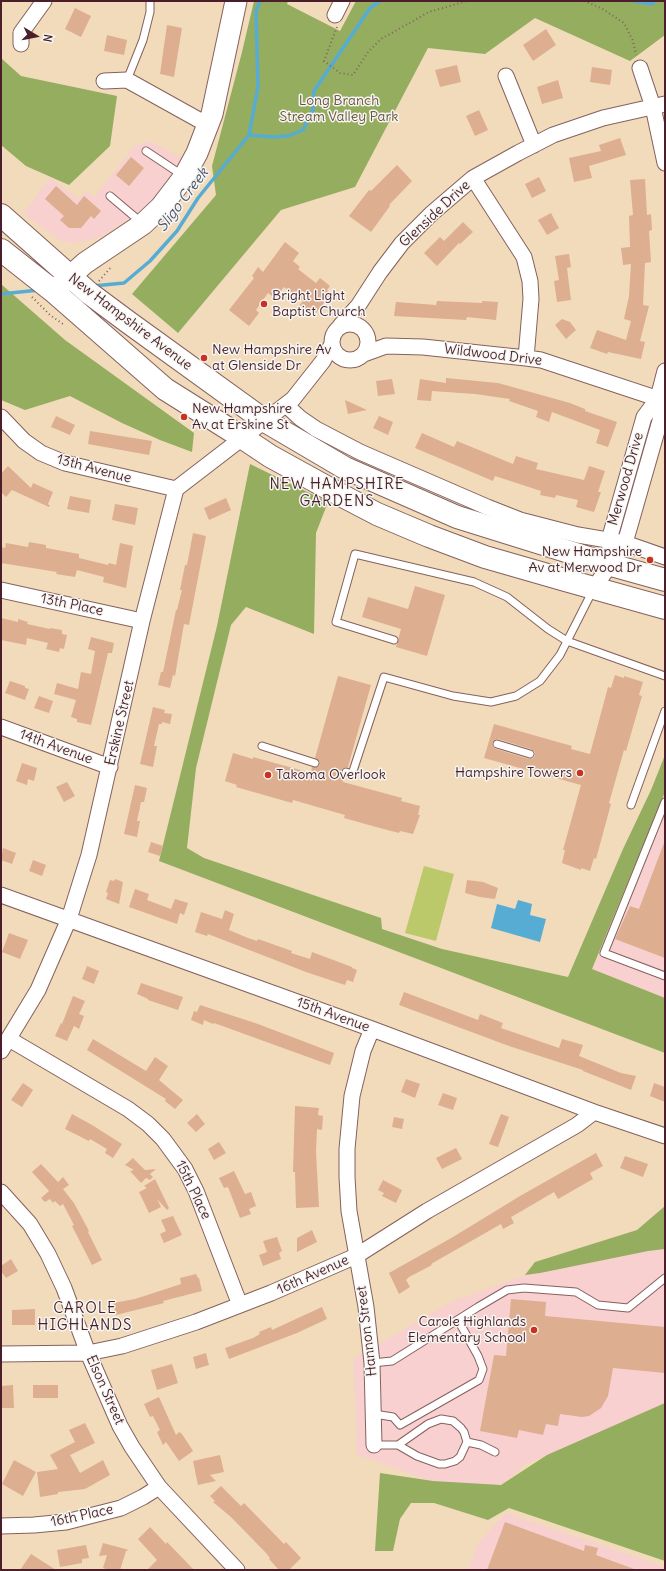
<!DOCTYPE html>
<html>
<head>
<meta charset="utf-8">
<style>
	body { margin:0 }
	#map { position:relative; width:666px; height:1571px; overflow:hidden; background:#f2dbbb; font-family:Delius,sans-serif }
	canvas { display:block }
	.frame { position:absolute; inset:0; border:2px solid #4a1f2b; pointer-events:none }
	.north { position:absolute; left:16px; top:16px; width:40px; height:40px; -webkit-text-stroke:3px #f6f6f2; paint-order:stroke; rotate:100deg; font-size:11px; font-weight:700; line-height:16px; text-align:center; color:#4a1f2b }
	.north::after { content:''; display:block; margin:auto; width:14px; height:18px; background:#4a1f2b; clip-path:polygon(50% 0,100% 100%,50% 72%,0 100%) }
</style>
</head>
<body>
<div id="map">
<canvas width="666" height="1571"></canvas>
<div class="frame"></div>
<div class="north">N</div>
</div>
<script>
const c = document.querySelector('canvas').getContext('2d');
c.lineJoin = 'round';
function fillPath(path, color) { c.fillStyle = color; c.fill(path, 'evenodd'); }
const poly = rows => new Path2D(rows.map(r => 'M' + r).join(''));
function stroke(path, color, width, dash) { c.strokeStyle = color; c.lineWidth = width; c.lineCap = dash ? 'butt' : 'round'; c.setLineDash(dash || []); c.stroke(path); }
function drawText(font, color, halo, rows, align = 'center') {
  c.font = font + ' Delius,sans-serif'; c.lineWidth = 3; c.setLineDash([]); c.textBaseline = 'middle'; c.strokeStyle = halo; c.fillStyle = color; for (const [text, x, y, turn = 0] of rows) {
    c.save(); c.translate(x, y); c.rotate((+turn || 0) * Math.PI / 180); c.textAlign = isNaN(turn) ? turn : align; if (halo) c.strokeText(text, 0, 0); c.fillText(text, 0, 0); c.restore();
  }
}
const built = poly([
	[149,141,184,159,171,181,151,204,102,236,80,243,63,242,23,214,50,178,78,199,86,191,94,197,136,145],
	[665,792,665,998,592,969],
	[665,1206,665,1410,525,1464,506,1482,489,1488,460,1492,356,1454,357,1434,353,1359,453,1301,525,1275,535,1262,637,1230],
	[506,1513,665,1567,665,1570,468,1570,479,1542]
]);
const green = poly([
	[424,866,454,874,436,941,405,933]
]);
const forest = poly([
	[254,1,288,1,287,4,340,31,356,1,665,1,665,35,630,61,535,18,485,54,428,48,355,187,281,210,178,333,132,294,216,195,212,166,242,52],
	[1,58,21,76,117,96,110,146,69,185,26,166,1,145],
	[1,284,65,340,194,433,192,452,160,440,122,423,70,396,25,410,1,400],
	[250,464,328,502,316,533,314,634,246,607,231,625,196,768,187,848,204,858,381,918,382,929,442,949,568,977,623,849,651,790,665,755,665,792,592,969,665,998,665,1053,159,861,217,626],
	[665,1206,665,1249,648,1251,540,1273,525,1275,535,1262,637,1230],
	[665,1403,665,1561,509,1508,488,1520,434,1503,411,1503,400,1519,393,1551,375,1551,380,1473,433,1481,501,1485,547,1455]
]);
const water = poly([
	[518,900,532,904,530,915,546,919,540,942,491,928,497,904,515,909]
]);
const stream = poly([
	[633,1,652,4,655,1],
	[249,135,273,137,288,136,303,130,313,110,314,91,370,8,380,1],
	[93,286,124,283,150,261,177,231,198,198,249,135,258,87,256,11,260,1],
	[1,294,39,290]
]);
const building = poly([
	[75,8,91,16,81,37,65,29],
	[167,25,182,28,174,77,160,74],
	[546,29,556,45,533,61,523,45],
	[107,35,127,40,124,55,104,51],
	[457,65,461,82,440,87,435,70],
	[592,67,612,70,610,85,590,82],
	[558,80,563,98,542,104,537,87],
	[479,110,488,130,475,136,466,116],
	[620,138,626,155,589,166,592,178,574,182,569,158,601,151,599,145],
	[131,157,144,168,129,186,116,175],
	[397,165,412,181,389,205,390,206,371,232,349,216,369,190,371,191],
	[539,177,546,191,532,198,525,184],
	[645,179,647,215,651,214,652,230,649,231,651,262,645,263,643,305,649,306,640,341,645,342,641,359,608,352,607,354,590,348,597,330,626,340,631,321,624,319,629,296,631,264,623,265,621,248,630,247,629,216,633,215,630,180],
	[56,186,77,205,84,196,101,211,94,219,91,216,81,228,69,228,60,220,64,216,45,199],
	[551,213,559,228,547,235,538,220],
	[463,222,473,232,460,244,459,243,437,266,424,253,440,237,444,241],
	[285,242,299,253,293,261,300,267,298,269,316,283,320,278,330,286,327,290,331,294,316,313,312,310,309,314,299,306,303,301,284,287,275,298,268,293,256,310,259,313,249,326,229,310,254,278,252,276,258,267,263,272],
	[569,254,571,267,567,268,571,300,557,302,554,281,559,280,555,256],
	[437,301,482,303,482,301,498,302,496,320,467,317,466,320,394,316,396,302,436,305],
	[562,319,570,322,576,330,566,339,555,325],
	[446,378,498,383,570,403,585,409,585,411,617,422,608,447,596,443,600,430,552,412,549,422,536,417,538,411,509,401,510,399,475,394,432,391,431,401,417,400,420,379,446,383],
	[392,379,395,394,378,396,376,381],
	[345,400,367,410,348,414],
	[56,416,75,425,70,435,51,427],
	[379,416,393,422,388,435,373,428],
	[90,431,152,441,149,455,88,444],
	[422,433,454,447,457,441,513,464,516,456,538,463,536,469,584,480,589,466,605,471,598,492,601,492,594,512,576,507,578,500,556,495,555,498,540,495,541,491,495,476,493,481,415,448],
	[8,466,31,488,33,483,53,492,48,504,50,506,49,507,12,490,6,497,1,492,1,474],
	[70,496,91,500,89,513,67,509],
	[226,498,231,510,209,520,204,508],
	[115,504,138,508,135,525,112,520],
	[193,533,206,536,189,625,184,624,175,676,173,675,170,688,158,685,161,672,163,672,176,610,177,610,182,590,180,590,185,565,187,565],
	[29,542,46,545,46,548,79,554,79,558,108,565,109,563,116,565,120,543,133,546,126,588,103,582,104,577,77,570,75,577,56,574,57,572,1,563,1,547,5,548,6,543,28,547],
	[415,586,445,595,427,656,396,647,401,629,362,617,368,597,408,609],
	[1,618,18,622,18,619,28,622,27,624,50,629,50,628,62,630,62,634,67,635,64,649,60,648,59,652,46,649,48,643,27,638,26,645,1,640],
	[91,637,114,643,112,653,108,653,91,725,77,722,77,719,71,717,76,700,54,694,57,683,78,689,81,672,91,674,95,651,88,649],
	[615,675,624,678,624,676,643,682,639,695,642,696,626,751,624,750,609,803,611,804,596,859,594,858,590,871,581,868,581,870,562,863,565,850,563,850,581,785,484,758,494,724,572,746,571,749,590,754,608,687,611,688],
	[498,739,531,749,535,752,535,756,532,759,529,759,496,749,493,747,492,743,494,740],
	[338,676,371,685,348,767,343,768,341,771,342,775,345,777,343,782,402,798,401,801,420,806,418,815,420,815,413,834,400,831,399,833,376,827,344,818,345,815,293,800,292,803,236,787,237,785,225,781,233,753,253,759,253,757,311,773,312,767,319,766,320,762,315,758],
	[10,681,25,686,25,688,29,689,25,700,5,693],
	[39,696,53,701,49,713,34,708],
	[153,707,165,710,164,713,172,714,170,724,162,722,162,724,159,724,154,746,157,746,153,767,140,764],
	[22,763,37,768,34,781,28,779,27,785,16,781],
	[67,782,75,796,64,802,56,787],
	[135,785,147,788,144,802,141,802,137,821,140,821,137,837,124,834],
	[151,842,163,846,160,856,148,852],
	[664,843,665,844,665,958,615,939,630,906,639,909],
	[3,848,16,853,12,864,1,860],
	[33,860,46,865,42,876,29,871],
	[115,879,123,882,119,904,106,899,108,893,106,892,110,880,114,881],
	[467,880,483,882,498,888,495,899,480,897,465,893],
	[135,889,149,894,147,900,171,909,175,899,188,903,184,915,180,913,177,924,129,907],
	[225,910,234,914,229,930,248,938,257,941,258,939,292,951,291,953,310,959,312,952,352,967,352,968,357,970,353,982,347,980,345,985,306,972,208,934,207,936,195,932,201,912,222,919],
	[9,933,28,940,20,959,2,952],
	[87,966,99,971,94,984,82,979],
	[141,983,183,997,178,1010,148,1000,148,999,137,994],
	[404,992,478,1020,480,1014,503,1023,501,1028,559,1048,562,1039,583,1045,579,1056,621,1073,636,1076,631,1090,583,1071,583,1070,509,1046,399,1005],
	[73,996,85,1001,79,1014,84,1016,79,1029,74,1026,67,1041,55,1036,61,1023,62,1024],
	[200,1005,258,1024,334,1053,330,1065,214,1023,213,1024,204,1020,203,1025,191,1020,194,1011,197,1012],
	[93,1039,146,1071,155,1057,168,1066,159,1080,183,1100,175,1109,165,1101,166,1099,87,1050],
	[406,1079,420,1084,415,1098,401,1092],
	[23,1083,33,1090,22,1107,11,1100],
	[654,1083,665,1087,665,1102,650,1096],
	[443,1093,457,1098,453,1110,438,1105],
	[295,1106,319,1108,318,1115,323,1116,322,1130,317,1129,316,1152,319,1207,296,1208,295,1172,293,1172],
	[72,1114,92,1125,122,1144,113,1158,105,1153,107,1149,90,1139,89,1141,65,1129],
	[197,1114,205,1124,196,1132,187,1123],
	[501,1114,509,1117,498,1147,489,1144],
	[394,1117,404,1119,402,1129,392,1127],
	[219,1142,226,1153,214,1160,208,1149],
	[456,1148,462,1159,442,1169,436,1158],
	[596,1153,603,1166,590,1173,593,1179,558,1199,554,1192,513,1216,511,1217,514,1223,503,1229,501,1224,431,1264,432,1265,409,1277,406,1280,410,1287,399,1294,389,1273,453,1237,520,1196],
	[625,1156,648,1164,643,1177,620,1168],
	[133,1158,145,1170,156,1169,150,1174,153,1177,150,1180,146,1178,141,1183,130,1171,134,1170,125,1165],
	[41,1164,58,1182,63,1177,69,1185,63,1189,74,1203,89,1231,88,1232,102,1260,92,1265,72,1226,74,1225,63,1204,60,1206,55,1201,53,1203,50,1199,45,1202,41,1198,49,1191,32,1172],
	[234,1171,245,1194,251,1192,256,1206,249,1209,251,1214,240,1218,228,1187,224,1188,219,1178],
	[155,1179,169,1208,167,1210,157,1199,161,1207,149,1213,139,1192,147,1188,144,1186],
	[383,1180,402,1190,396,1203,382,1196,384,1193,378,1190],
	[173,1216,182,1235,164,1243,160,1234,166,1231,161,1220],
	[312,1230,317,1242,297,1252,297,1238],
	[277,1237,282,1251,279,1253,281,1259,263,1266,259,1255,267,1252,263,1241],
	[11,1259,18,1271,6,1278,1,1271,1,1266],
	[196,1274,198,1278,199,1278,202,1291,163,1301,164,1303,116,1315,113,1303,135,1299,175,1286,181,1284,180,1278],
	[511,1299,546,1302,545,1316,665,1327,665,1373,613,1368,608,1396,601,1408,589,1416,582,1417,560,1414,558,1426,546,1424,543,1435,519,1430,517,1438,480,1431,494,1355,506,1356],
	[322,1307,327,1319,297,1333,229,1359,225,1348,253,1338,260,1334,259,1332,271,1327,272,1330],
	[35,1309,35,1325,12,1325,12,1310],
	[206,1353,209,1365,196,1369,193,1357],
	[172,1364,178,1383,157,1390,151,1370],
	[13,1385,14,1408,1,1408,1,1386],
	[33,1385,58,1385,58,1398,33,1398],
	[159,1397,176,1435,179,1432,182,1434,193,1451,179,1461,166,1442,163,1445,157,1432,160,1430,153,1416,150,1417,144,1404],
	[85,1423,95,1443,70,1455,80,1473,103,1460,110,1475,85,1489,58,1492,58,1494,40,1497,37,1472,58,1469,50,1455,75,1442,69,1430],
	[220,1455,224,1472,210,1475,216,1481,198,1485,193,1461],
	[14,1460,36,1472,23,1496,2,1484],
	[221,1486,241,1506,244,1503,284,1544,286,1542,301,1558,289,1570,279,1570,269,1559,270,1558,266,1553,231,1517,213,1502,215,1501,210,1496],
	[505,1522,584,1551,585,1545,598,1548,596,1555,634,1569,634,1570,487,1570],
	[150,1527,166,1544,167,1542,194,1570,147,1570,157,1560,138,1539],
	[103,1543,129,1550,126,1551,120,1570,109,1570,103,1568,107,1555,99,1556],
	[86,1545,89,1558,82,1559,82,1563,60,1567,57,1550],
	[31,1554,56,1570,20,1570]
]);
const path = poly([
	[584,1,601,8,624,23,633,41,636,55],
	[337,27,324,61,340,73,353,75,368,52,381,39,429,12,467,1],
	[99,281,112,266],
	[32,297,50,315,63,324,64,322]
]);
const lane = poly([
	[127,80,143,40,150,12,150,1],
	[146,151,182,175],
	[110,196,142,223],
	[394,640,336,622,355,554,474,582,507,597,548,629,567,641,665,676],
	[497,744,530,754],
	[262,746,315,763],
	[346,772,352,774,384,677,453,696,491,702,516,696,540,681,560,655,593,590],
	[665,802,604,953,665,976],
	[631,805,665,711],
	[372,1363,392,1361,478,1307,507,1290,524,1288,576,1292,598,1305,628,1308,665,1278],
	[374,1414,393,1417,400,1425,479,1380,483,1369,478,1356,458,1320],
	[467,1442,481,1445,495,1452],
	[374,1445,398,1445,428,1424,441,1419,453,1421,461,1428,464,1432,467,1442,460,1457,455,1461,445,1464,439,1464,417,1456,398,1445]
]);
const street = poly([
	[335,15,342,1],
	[21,44,21,33,44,1],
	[640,68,653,107,665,163],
	[506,76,534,145],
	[104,81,127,80,208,125],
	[473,178,524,257,530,281,531,299,526,358],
	'332 342a18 18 0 1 1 36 0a18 18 0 1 1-36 0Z',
	[340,326,358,306,380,272,402,243,431,214,473,178,518,153,553,135,603,118,665,104],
	[364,354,386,346,423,347,526,358,541,360,665,401],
	[286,405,300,418,316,429,360,452,487,507,520,520,578,535,625,543,665,557],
	[1,417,24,441,41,453,65,463,176,489],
	[610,549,609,540,644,417,658,398],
	[594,588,625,543,661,417,658,398,665,371],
	[1,590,142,621],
	[1,727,110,767],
	[1,895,372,1029,594,1112,665,1136],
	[372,1029,363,1051,352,1096,347,1149,347,1177,349,1211,366,1307,372,1363,374,1445],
	[9,1039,128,1109,148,1124,163,1139,185,1169,196,1191,240,1305],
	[1,1051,38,990,69,919,89,855,142,621,176,489,293,399,323,361,332,344],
	[1,1192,30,1224,48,1254,64,1288,88,1353,120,1426,132,1447,159,1487,237,1570],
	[1,1354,88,1353,122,1346,196,1322,271,1293,356,1256,427,1211,577,1125,594,1112],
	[1,1526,34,1525,66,1522,121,1508,143,1497,159,1487]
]);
const secondary = poly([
	[58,287,85,263,143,224,161,207,184,177,197,153,212,114,236,1]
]);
const primary = poly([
	[1,215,89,293,128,322,265,421,345,468,457,517,611,565,665,580],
	[1,250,53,291,165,389,243,438,270,456,337,493,377,514,429,536,485,557,565,580,665,608]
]);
const markers = [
	[264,304,4,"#c8321e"],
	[204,358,4,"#c8321e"],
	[184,417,4,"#c8321e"],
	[650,560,4,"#c8321e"],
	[580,773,4,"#c8321e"],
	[268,775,4,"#c8321e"],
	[534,1330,4,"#c8321e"]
];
const parkNames = [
	["Long Branch",339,101],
	["Stream Valley Park",339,117]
];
const streetNames = [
	["Glenside Drive",435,214,-43],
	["New Hampshire Avenue",130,322,37],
	["Wildwood Drive",493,355,7],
	["13th Avenue",94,469,15],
	["Merwood Drive",626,479,-74],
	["13th Place",72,605,12],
	["Erskine Street",120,723,-77],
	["14th Avenue",56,747,20],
	["15th Avenue",333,1015,20],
	["15th Place",193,1190,64],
	["16th Avenue",313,1275,-24],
	["Hannon Street",367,1331,-97],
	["Elson Street",105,1390,66],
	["16th Place",82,1516,-12]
];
const poiNames = [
	["Bright Light",272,296],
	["Baptist Church",272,312],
	["New Hampshire Av",212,350],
	["at Glenside Dr",212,366],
	["New Hampshire",192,409],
	["Av at Erskine St",192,425],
	["New Hampshire",642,552,"right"],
	["Av at Merwood Dr",642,568,"right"],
	["Hampshire Towers",572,773,"right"],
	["Takoma Overlook",276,775],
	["Carole Highlands",526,1322,"right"],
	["Elementary School",526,1338,"right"]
];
const waterNames = [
	["Sligo Creek",183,200,-53]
];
const neighbourhoodNames = [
	["NEW HAMPSHIRE",337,485],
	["GARDENS",337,502],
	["CAROLE",85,1309],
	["HIGHLANDS",85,1326]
];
fillPath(built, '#f7d0cf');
fillPath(green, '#bbc96b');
fillPath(forest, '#94ad5f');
fillPath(water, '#56acd2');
stroke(stream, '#56acd2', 3.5);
fillPath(building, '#ddae90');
stroke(lane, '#85615d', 9);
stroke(street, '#85615d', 17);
stroke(secondary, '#85615d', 23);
stroke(primary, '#85615d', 24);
stroke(path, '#85615d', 2, [1, 3]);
stroke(lane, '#fff', 7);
stroke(street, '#fff', 15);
stroke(secondary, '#fff', 21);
stroke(primary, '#fff', 22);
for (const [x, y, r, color] of markers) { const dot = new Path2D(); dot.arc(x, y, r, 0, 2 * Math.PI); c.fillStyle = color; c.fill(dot); stroke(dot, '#f6f6f2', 1.5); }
drawText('14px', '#6c523e', '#f6f6f2', parkNames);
drawText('14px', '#4a1f2b', '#f6f6f2', streetNames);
drawText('14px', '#4a1f2b', '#f6f6f2', poiNames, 'left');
drawText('italic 15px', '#4f576e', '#f6f6f2', waterNames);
c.letterSpacing = '1px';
drawText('15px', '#4a1f2b', '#f6f6f2', neighbourhoodNames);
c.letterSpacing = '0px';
</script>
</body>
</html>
